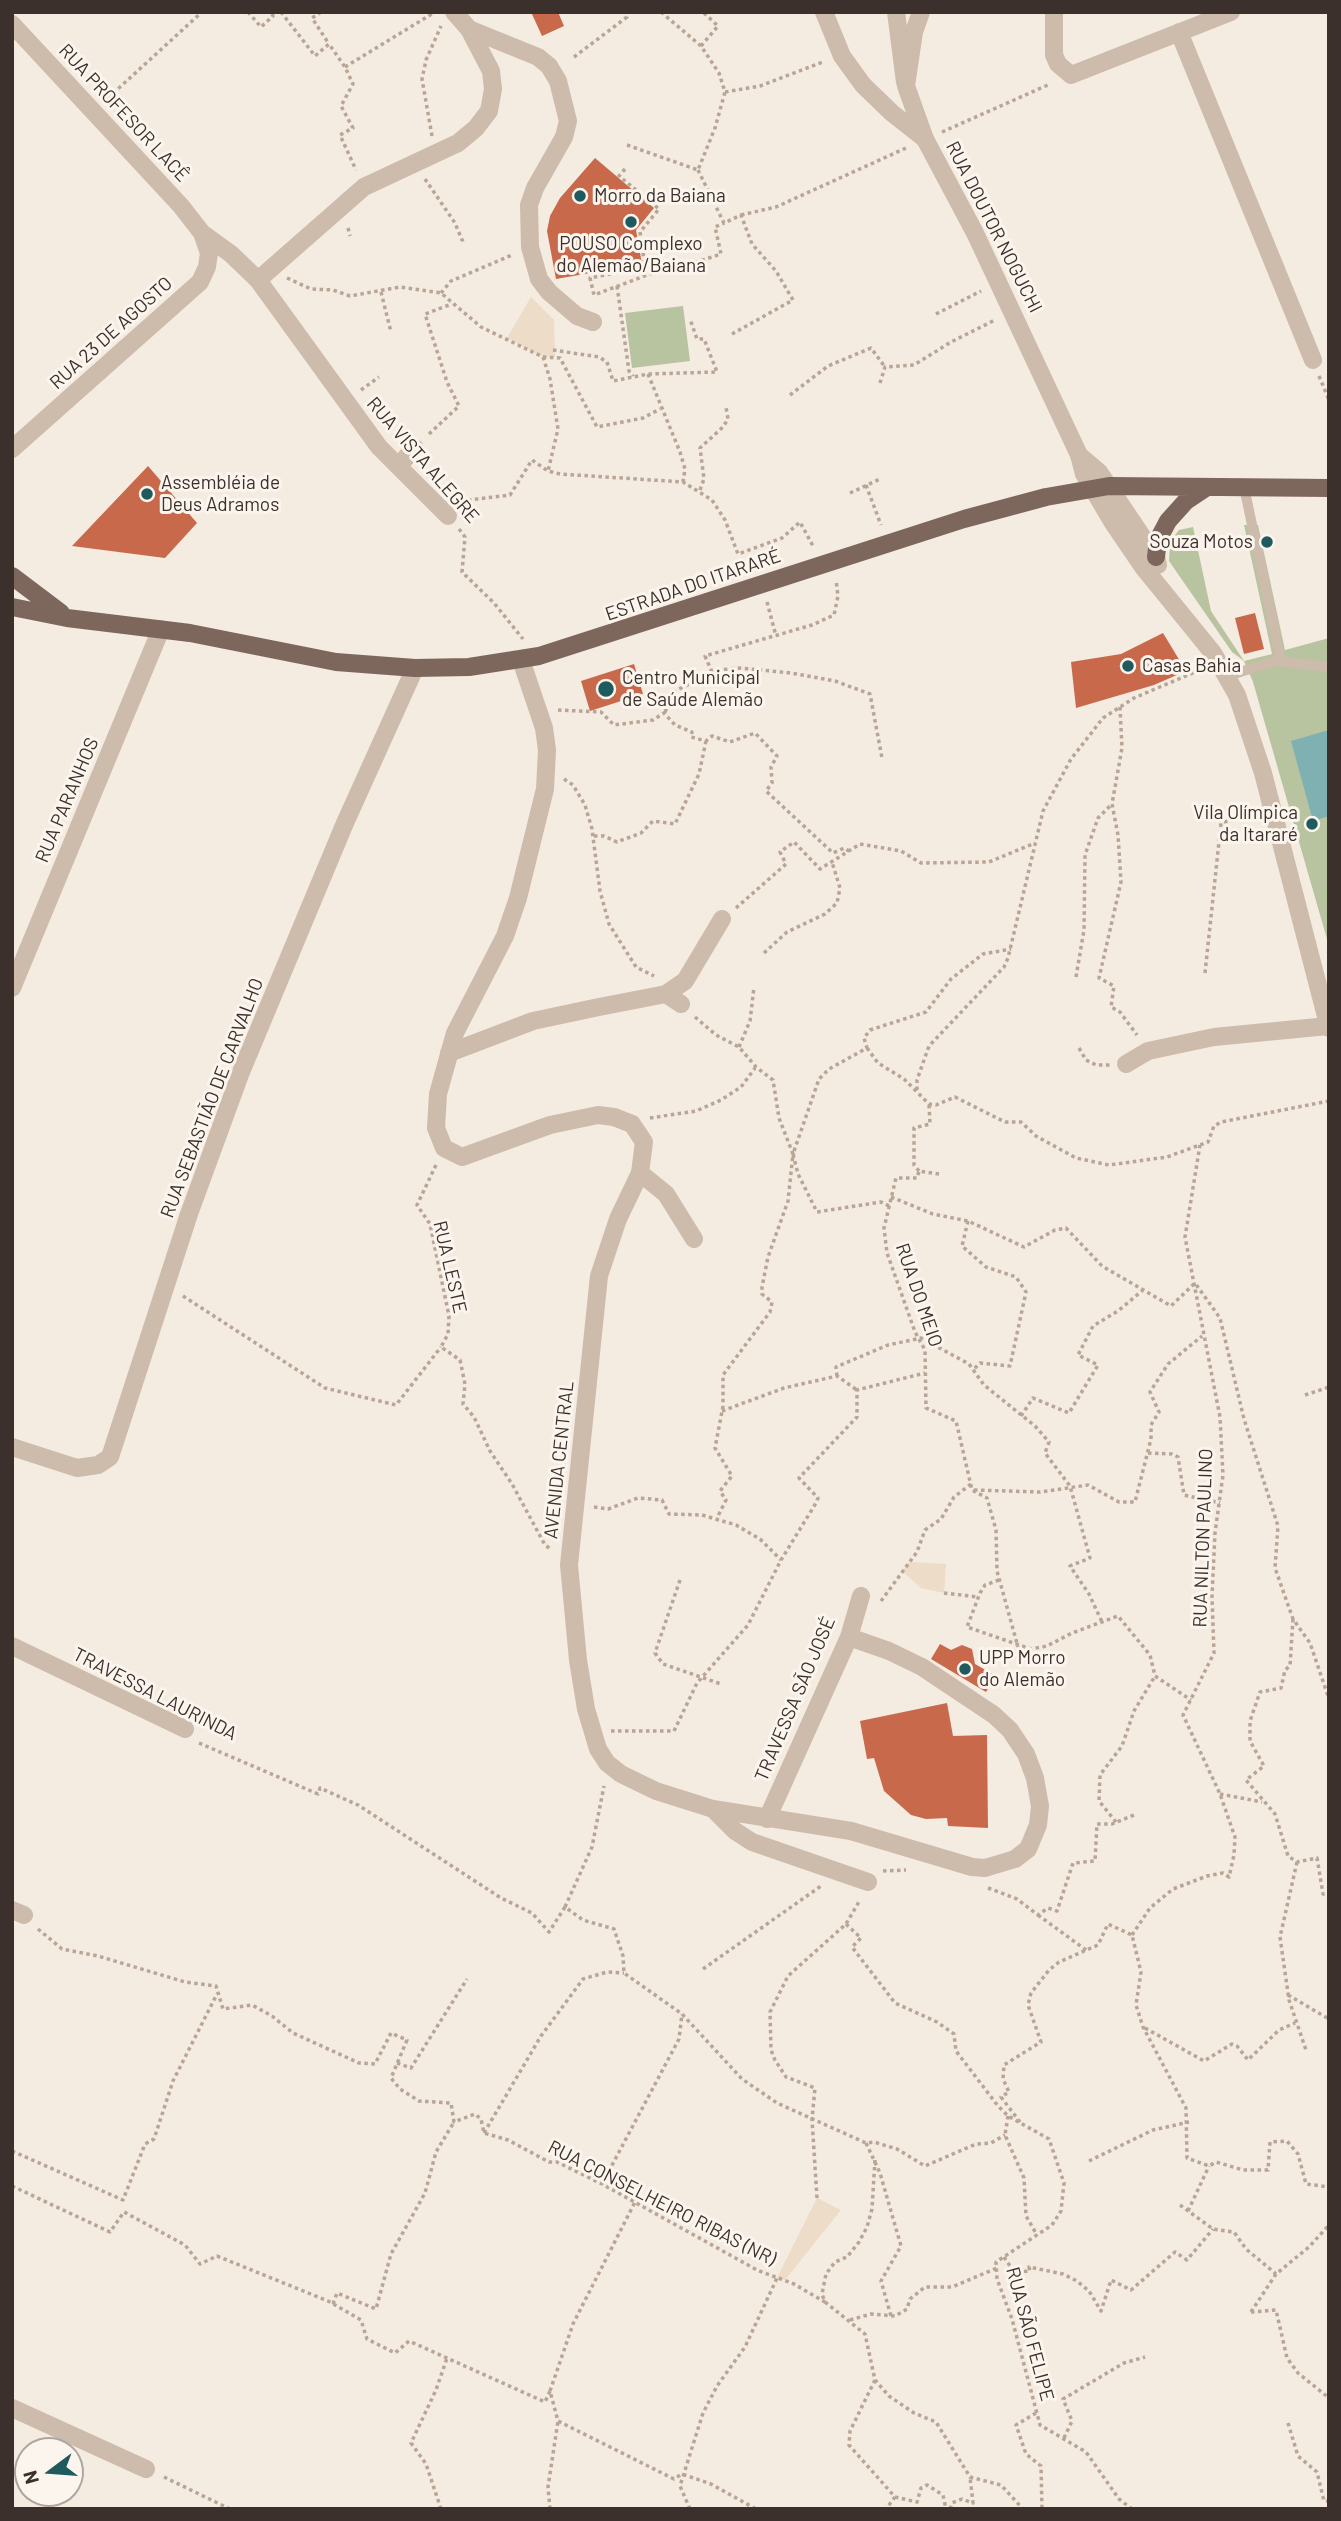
<!DOCTYPE html>
<html>
<head>
<meta charset="utf-8">
<style>
	body { margin:0 }
	#map { position:relative; width:1341px; height:2521px; overflow:hidden; background:#f4ebe1; font-family:Barlow,sans-serif }
	canvas { display:block }
	.frame { position:absolute; inset:0; border:14px solid #3b302b; pointer-events:none }
	.north { position:absolute; left:14px; top:2437px; width:70px; height:70px; box-sizing:border-box; background:#fbf5ee; border:2px solid #aea6a0; border-radius:50%; rotate:254deg; font-size:19px; font-weight:700; line-height:28px; text-align:center; color:#3b302b }
	.north::after { content:''; display:block; margin:auto; width:24px; height:32px; background:#1f5a5e; clip-path:polygon(50% 0,100% 100%,50% 72%,0 100%) }
</style>
</head>
<body>
<div id="map">
<canvas width="1341" height="2521"></canvas>
<div class="frame"></div>
<div class="north">N</div>
</div>
<script>
const c = document.querySelector('canvas').getContext('2d');
c.lineJoin = 'round';
function fillPath(path, color) { c.fillStyle = color; c.fill(path, 'evenodd'); }
const poly = rows => new Path2D(rows.map(r => 'M' + r).join(''));
function stroke(path, color, width, dash) { c.strokeStyle = color; c.lineWidth = width; c.lineCap = dash ? 'butt' : 'round'; c.setLineDash(dash || []); c.stroke(path); }
function drawText(font, color, halo, rows, align = 'center') {
  c.font = font + ' Barlow,sans-serif'; c.lineWidth = 6; c.setLineDash([]); c.textBaseline = 'middle'; c.strokeStyle = halo; c.fillStyle = color; for (const [text, x, y, turn = 0] of rows) {
    c.save(); c.translate(x, y); c.rotate((+turn || 0) * Math.PI / 180); c.textAlign = isNaN(turn) ? turn : align; if (halo) c.strokeText(text, 0, 0); c.fillText(text, 0, 0); c.restore();
  }
}
const green = poly([
	[683,306,690,361,632,368,625,313],
	[1244,525,1258,525,1285,650,1329,638,1329,946,1253,682,1244,661,1232,652,1169,561,1170,546,1175,535,1179,530,1193,527,1211,611,1244,661,1272,654]
]);
const plaza = poly([
	[531,297,554,320,555,357,543,357,507,338],
	[909,1562,946,1564,944,1593,921,1588,902,1571],
	[817,2198,841,2210,785,2280,777,2278]
]);
const water = poly([
	[1329,730,1329,816,1313,821,1291,741]
]);
const building = poly([
	[531,12,558,12,564,26,542,36],
	[595,158,654,208,636,230,642,264,556,279,547,231,550,216,560,198],
	[148,466,197,523,165,558,72,546],
	[1255,613,1264,649,1244,654,1235,618],
	[1163,633,1186,671,1154,685,1076,708,1071,662,1121,654],
	[634,664,643,694,590,711,581,681],
	[940,1644,951,1650,962,1645,972,1649,975,1664,996,1676,986,1692,931,1659],
	[947,1703,953,1736,987,1735,988,1828,948,1826,947,1818,926,1819,911,1815,884,1791,874,1758,867,1759,860,1721]
]);
const path = poly([
	[248,12,261,27,273,16,271,12],
	[281,12,315,56,329,44,345,67,353,84,341,106,353,128,340,135,356,170],
	[321,12,312,18,329,44],
	[661,12,701,46,719,73,725,92,760,86,823,62],
	[701,46,718,26,703,12],
	[574,57,627,17,626,12],
	[345,67,435,12],
	[108,98,202,12],
	[942,132,1050,84],
	[432,136,422,79,426,60,441,26],
	[627,145,698,170,715,128,725,92],
	[625,169,619,176,659,209,640,232,645,267,590,278,594,295,666,268,670,271,721,254,715,227,724,223],
	[698,170,724,223,741,215,752,244,776,271,793,300,732,334],
	[425,179,455,223,462,240,464,239],
	[741,215,776,207,906,148],
	[348,228,350,236],
	[287,278,311,289,333,290,350,296,400,287,441,293,481,327,543,357,560,358,597,427,643,418,660,409],
	[617,286,629,371,633,376],
	[381,292,391,332],
	[441,293,451,281,512,255],
	[936,314,981,291],
	[553,350,599,357,607,362,613,381,648,374,717,372,704,339,697,339,690,319],
	[543,357,550,379,558,429,548,471],
	[648,374,680,452,685,469,683,482],
	[1319,376,1329,400],
	[880,383,885,367,914,365,951,342,995,320],
	[361,390,379,377],
	[790,395,828,366,871,348,885,367],
	[429,434,459,406,447,382,425,314,452,304],
	[866,485,881,525],
	[700,490,704,479,700,448,723,427,728,419,726,407],
	[850,493,880,479],
	[461,501,510,495,532,460,548,471,560,474,683,482,712,500,725,520,738,554,782,538,800,522,813,546],
	[459,529,465,537,462,572,494,603,523,639],
	[767,602,776,636],
	[712,672,705,656,812,625,834,615,838,596,836,580],
	[1120,707,1122,748,1112,804,1118,835,1121,882,1099,978,1114,986,1111,1007,1120,1012,1137,1035],
	[558,710,601,712,614,725,653,720,664,713,675,725,692,732,691,737,706,741,712,736,730,742,755,733,777,756,771,767,772,783,766,791,833,853,844,848,849,851],
	[665,712,675,691,718,670,740,668,791,673,835,681,870,694,882,758],
	[564,779,573,785,585,805,592,829,600,891,609,924,636,967,654,976],
	[594,836,604,836,617,842,641,833,653,821,675,824,699,774,706,741],
	[736,908,786,864,780,852,794,842,820,869,860,844,901,851,921,863,989,862,1035,843],
	[764,953,787,932,825,914,837,903,840,888,832,862],
	[1205,973,1221,823,1254,813],
	[1076,977,1084,930,1085,855,1098,818,1112,804],
	[695,1017,716,1035,739,1047,756,1067,773,1080,779,1118,793,1154,788,1201,768,1257,762,1287,762,1294,772,1302,770,1312,723,1375,723,1406,715,1448,732,1476,720,1491,726,1500,717,1518],
	[739,1047,750,1021,754,987],
	[867,1048,878,1063,904,1079,929,1104,936,1105,955,1097,1005,1122,1021,1122,1036,1136,1076,1158,1109,1165,1167,1157,1208,1142,1214,1126,1221,1122,1329,1101],
	[1079,1048,1086,1060,1096,1065,1110,1065],
	[917,1090,917,1080,929,1046,1004,967,1008,958,1043,811,1071,759,1103,718,1134,698,1202,669],
	[650,1118,696,1111,721,1100,741,1087,755,1068],
	[436,1165,417,1205,430,1224,449,1316,448,1334,441,1347,460,1360,465,1384,463,1404,474,1417,490,1451,512,1484,545,1545,552,1550],
	[919,1171,914,1165,914,1128,930,1124,929,1104],
	[939,1174,919,1171,917,1178,896,1178,884,1228,887,1253,915,1332,925,1350,926,1408,956,1421,972,1490,987,1498,996,1530,997,1571,1018,1647],
	[891,1197,933,1214,968,1221,1024,1247,1055,1230,1066,1228,1102,1266,1171,1306,1195,1283,1220,1318,1244,1419,1278,1526,1275,1568,1293,1619,1310,1643,1329,1699],
	[889,1206,881,1202,817,1212,798,1174,793,1154,819,1079,829,1069,867,1048,864,1038,870,1030,926,1012,951,979,983,954,1011,949],
	[968,1221,962,1246,986,1267,1016,1277,1026,1292,1010,1366,980,1363,973,1370],
	[183,1296,325,1388,396,1405,441,1347],
	[837,1376,836,1367,888,1345,921,1338,969,1364,984,1385,1035,1426,1049,1442,1045,1453,1070,1486,1090,1558,1070,1566,1089,1594,1102,1622],
	[1305,1395,1329,1387],
	[722,1411,784,1388,837,1376,857,1390],
	[1021,1416,1033,1398,1069,1413,1098,1365,1078,1355,1093,1326,1118,1311,1143,1290],
	[1148,1453,1172,1454,1178,1457,1184,1495,1220,1503],
	[974,1490,1040,1492,1088,1485,1119,1502,1135,1502,1151,1439,1151,1425,1159,1412,1150,1392,1168,1364,1202,1336],
	[594,1507,608,1509,638,1498,662,1500,669,1514,702,1515,736,1525,760,1539,781,1560],
	[680,1580,655,1653,663,1664,721,1684],
	[999,1580,985,1585,980,1593,967,1627,1031,1649,1047,1646,1072,1633,1118,1616,1150,1655,1155,1676,1191,1700],
	[944,1593,978,1597],
	[881,1601,917,1552,925,1530,941,1519,954,1497,971,1484],
	[1293,1619,1290,1666,1285,1670,1281,1688,1260,1692,1250,1721,1250,1741,1264,1766,1246,1780,1275,1814,1288,1856,1297,1862,1317,1858,1323,1894,1329,1894],
	[611,1731,674,1731,697,1683,748,1625,781,1560,816,1503,818,1498,799,1478,857,1417,857,1390,925,1373],
	[199,1743,318,1794,320,1788,358,1805,501,1898,532,1913,549,1932,565,1907,583,1920,614,1929,623,1956,624,1973,682,2014,742,2079,777,2103,866,2143,874,2142,897,2149,925,2166,976,2144,991,2143,1005,2135],
	[1220,1794,1262,1802],
	[1116,1822,1099,1801,1100,1775,1122,1746,1134,1711,1155,1676],
	[1297,1862,1280,1937,1289,2000,1306,2050],
	[883,1871,906,1870],
	[988,1888,1017,1899,1038,1915,1048,1908,1057,1911,1073,1863,1095,1861,1097,1824,1112,1824,1134,1815],
	[565,1907,592,1847,604,1786],
	[1038,1915,1086,1950],
	[846,1924,861,1938,852,1947,895,2003,937,2022,954,2034,956,2051,998,2106,1008,2116,1049,2139,1064,2183,1061,2211,1052,2225,996,2262,997,2279,1012,2319,1040,2425,1086,2452,1119,2499,1132,2509],
	[38,1929,62,1949,98,1956,185,1982,216,1986,223,2009,252,2005,272,2016,293,2033,359,2063,375,2064,391,2033,407,2040,391,2078,400,2089,419,2101,451,2103,454,2122,475,2114,481,2119,484,2133,508,2140,549,2162,557,2162,602,2184,757,2270,794,2284,825,2302],
	[1132,1935,1150,1908,1173,1889,1207,1876,1223,1873,1229,1877,1234,1855,1235,1837,1220,1794,1183,1715,1214,1653,1212,1596,1215,1533,1223,1475,1220,1417,1185,1237,1200,1145],
	[703,1969,821,1886],
	[1288,1995,1329,2019],
	[1145,2028,1204,2061,1232,2044,1237,2046,1248,2060,1279,2030,1295,2023],
	[397,2063,411,2068,467,1979],
	[1008,2116,1005,2135,1024,2178,1026,2216,1037,2235],
	[1020,2122,1001,2097,1009,2092,1003,2079,1004,2065,1041,2042,1028,2005,1031,1993,1049,1970,1059,1962,1098,1945,1108,1924,1132,1935,1141,1972,1136,2005,1143,2027,1186,2108,1187,2158,1209,2166,1216,2162,1243,2170,1268,2170,1270,2142,1287,2141,1298,2154,1306,2184,1329,2187],
	[484,2133,541,2036,583,1979,607,1972,624,1973],
	[866,2143,880,2173,901,2246,881,2281,891,2316],
	[12,2151,123,2200,145,2144,154,2139,173,2081,217,1994],
	[875,2160,872,2209,867,2227,859,2242,847,2257,835,2262,826,2274,822,2294,825,2302,865,2334,875,2380,889,2396,914,2413,936,2422,970,2477,1001,2485,1023,2509],
	[1089,2161,1153,2130,1189,2122],
	[602,2184,679,2039,682,2014],
	[12,2186,110,2232,124,2212,185,2245,200,2264,217,2256,328,2301,361,2320,367,2339,395,2353,409,2341,545,2402,550,2391,558,2421,674,2479,682,2474,711,2484,756,2509],
	[817,2198,812,2119,815,2088,786,2077,775,2060,771,2050,770,2012,788,1976,846,1924,860,1900],
	[1180,2205,1213,2229,1234,2232,1246,2249,1276,2274],
	[1188,2211,1209,2166],
	[1004,2257,1014,2272,1030,2271,1029,2267,1063,2274,1077,2281,1089,2291,1101,2311,1111,2280,1131,2290,1175,2252,1187,2260,1213,2229],
	[333,2304,337,2293,376,2309,391,2254,425,2193,436,2152,454,2122],
	[1251,2312,1276,2310,1287,2358,1298,2373,1329,2398],
	[1251,2312,1276,2274,1309,2247,1329,2225],
	[850,2320,871,2314,895,2316,907,2309,910,2299,925,2287,952,2287,997,2268],
	[875,2380,850,2431,849,2445,895,2497,886,2509],
	[550,2391,573,2324,635,2202],
	[1036,2413,1016,2425,1026,2454,1041,2466,1042,2509],
	[1288,2423,1298,2456,1317,2472,1324,2501,1329,2501],
	[1064,2438,1072,2421,1063,2399,1124,2363,1145,2357],
	[164,2477,230,2509],
	[895,2497,917,2502,921,2488,927,2485,943,2495,946,2509],
	[441,2509,426,2464,411,2443,436,2390,447,2358],
	[550,2509,548,2487,558,2421],
	[690,2509,680,2486,703,2413,717,2386,745,2347,777,2278],
	[950,2509,952,2503,962,2499,973,2503,970,2477]
]);
const service = poly([
	[1244,487,1281,661],
	[1228,676,1274,661,1329,667]
]);
const pedestrian = poly([
	[1126,1064,1148,1051,1214,1037,1328,1026]
]);
const minor = poly([
	[454,12,469,29,538,57,549,66,558,81,568,121,564,137,535,188,529,205,530,247,539,279,549,292,577,316,593,322],
	[824,12,842,56,863,85,892,113,925,139],
	[896,12,905,82],
	[1054,12,1054,55,1058,64,1071,75,1231,12],
	[12,24,181,206,202,233,209,253,207,267,200,282,12,449],
	[1179,32,1313,360],
	[202,233,231,254,258,280,379,447,448,516],
	[258,280,364,187,458,143,476,128,489,111,493,89,491,71,469,29],
	[1079,455,1084,474,1113,523,1143,567,1213,653,1237,695,1263,773,1329,1028],
	[1079,455,1099,472,1156,557,1158,565],
	[398,466,415,448],
	[521,660,544,728,547,750,545,789,518,898,505,936,455,1033,438,1094,436,1128,444,1148,462,1157,550,1125,598,1115,614,1117,632,1124,644,1142,640,1173,618,1219,599,1276,569,1565,578,1660,586,1709,598,1749,607,1763,621,1774,656,1791,713,1809,851,1831,972,1867,985,1868,1015,1859,1028,1849,1038,1825,1040,1806,1035,1778,1026,1754,1010,1730,994,1715,922,1667,889,1651,849,1637],
	[12,988,161,629],
	[666,994,685,981,722,919],
	[449,1053,533,1021,599,1007,666,994,681,1004],
	[640,1173,666,1194,694,1239],
	[12,1447,77,1468,98,1465,110,1457,189,1214,241,1072,345,823,415,668],
	[12,1646,185,1729],
	[713,1809,735,1831,752,1842,868,1882],
	[767,1819,849,1637,861,1596],
	[12,1910,24,1915],
	[12,2408,146,2469]
]);
const tertiary = poly([
	[921,12,914,32,906,86,925,139,975,233,1079,455]
]);
const primary = poly([
	[1156,557,1158,540,1168,521,1186,501,1207,487],
	[12,576,61,613],
	[12,607,67,618,190,633,336,662,415,668,469,667,539,656,964,519,1046,497,1109,486,1329,488]
]);
const markers = [
	[580,196,7,"#1f5a5e"],
	[631,222,7,"#1f5a5e"],
	[147,494,7,"#1f5a5e"],
	[1267,542,7,"#1f5a5e"],
	[1128,666,7,"#1f5a5e"],
	[606,689,9,"#1f5a5e"],
	[1312,824,7,"#1f5a5e"],
	[965,1669,7,"#1f5a5e"]
];
const streetNames = [
	["RUA PROFESOR LACÊ",124,113,47],
	["RUA DOUTOR NOGUCHI",994,227,63],
	["RUA 23 DE AGOSTO",111,333,-42],
	["RUA VISTA ALEGRE",423,460,49],
	["ESTRADA DO ITARARÉ",693,585,-19],
	["RUA PARANHOS",67,800,-67],
	["RUA SEBASTIÃO DE CARVALHO",212,1098,-69],
	["RUA LESTE",450,1267,77],
	["RUA DO MEIO",919,1295,71],
	["AVENIDA CENTRAL",559,1460,-84],
	["RUA NILTON PAULINO",1203,1538,-88],
	["TRAVESSA LAURINDA",155,1694,27],
	["TRAVESSA SÃO JOSÉ",795,1699,-67],
	["RUA CONSELHEIRO RIBAS (NR)",662,2203,27],
	["RUA SÃO FELIPE",1030,2334,75]
];
const poiNames = [
	["Morro da Baiana",594,196],
	["POUSO Complexo",631,244,"center"],
	["do Alemão/Baiana",631,266,"center"],
	["Assembléia de",161,483],
	["Deus Adramos",161,505],
	["Souza Motos",1253,542,"right"],
	["Casas Bahia",1142,666],
	["Centro Municipal",622,678],
	["de Saúde Alemão",622,700],
	["Vila Olímpica",1298,813,"right"],
	["da Itararé",1298,835,"right"],
	["UPP Morro",979,1658],
	["do Alemão",979,1680]
];
fillPath(green, '#b8c4a0');
fillPath(plaza, '#ecdcc8');
fillPath(water, '#7fb0b2');
fillPath(building, '#c8694b');
stroke(path, '#b9a596', 3.5, [3.5, 3.5]);
stroke(service, '#cdbbac', 10);
stroke(pedestrian, '#cdbbac', 18);
stroke(minor, '#cdbbac', 18);
stroke(tertiary, '#cdbbac', 18);
stroke(primary, '#7d675c', 18);
for (const [x, y, r, color] of markers) { const dot = new Path2D(); dot.arc(x, y, r, 0, 2 * Math.PI); c.fillStyle = color; c.fill(dot); stroke(dot, '#fbf5ee', 2.5); }
drawText('19px', '#3b302b', '#fbf5ee', streetNames);
drawText('19px', '#3b302b', '#fbf5ee', poiNames, 'left');
</script>
</body>
</html>
